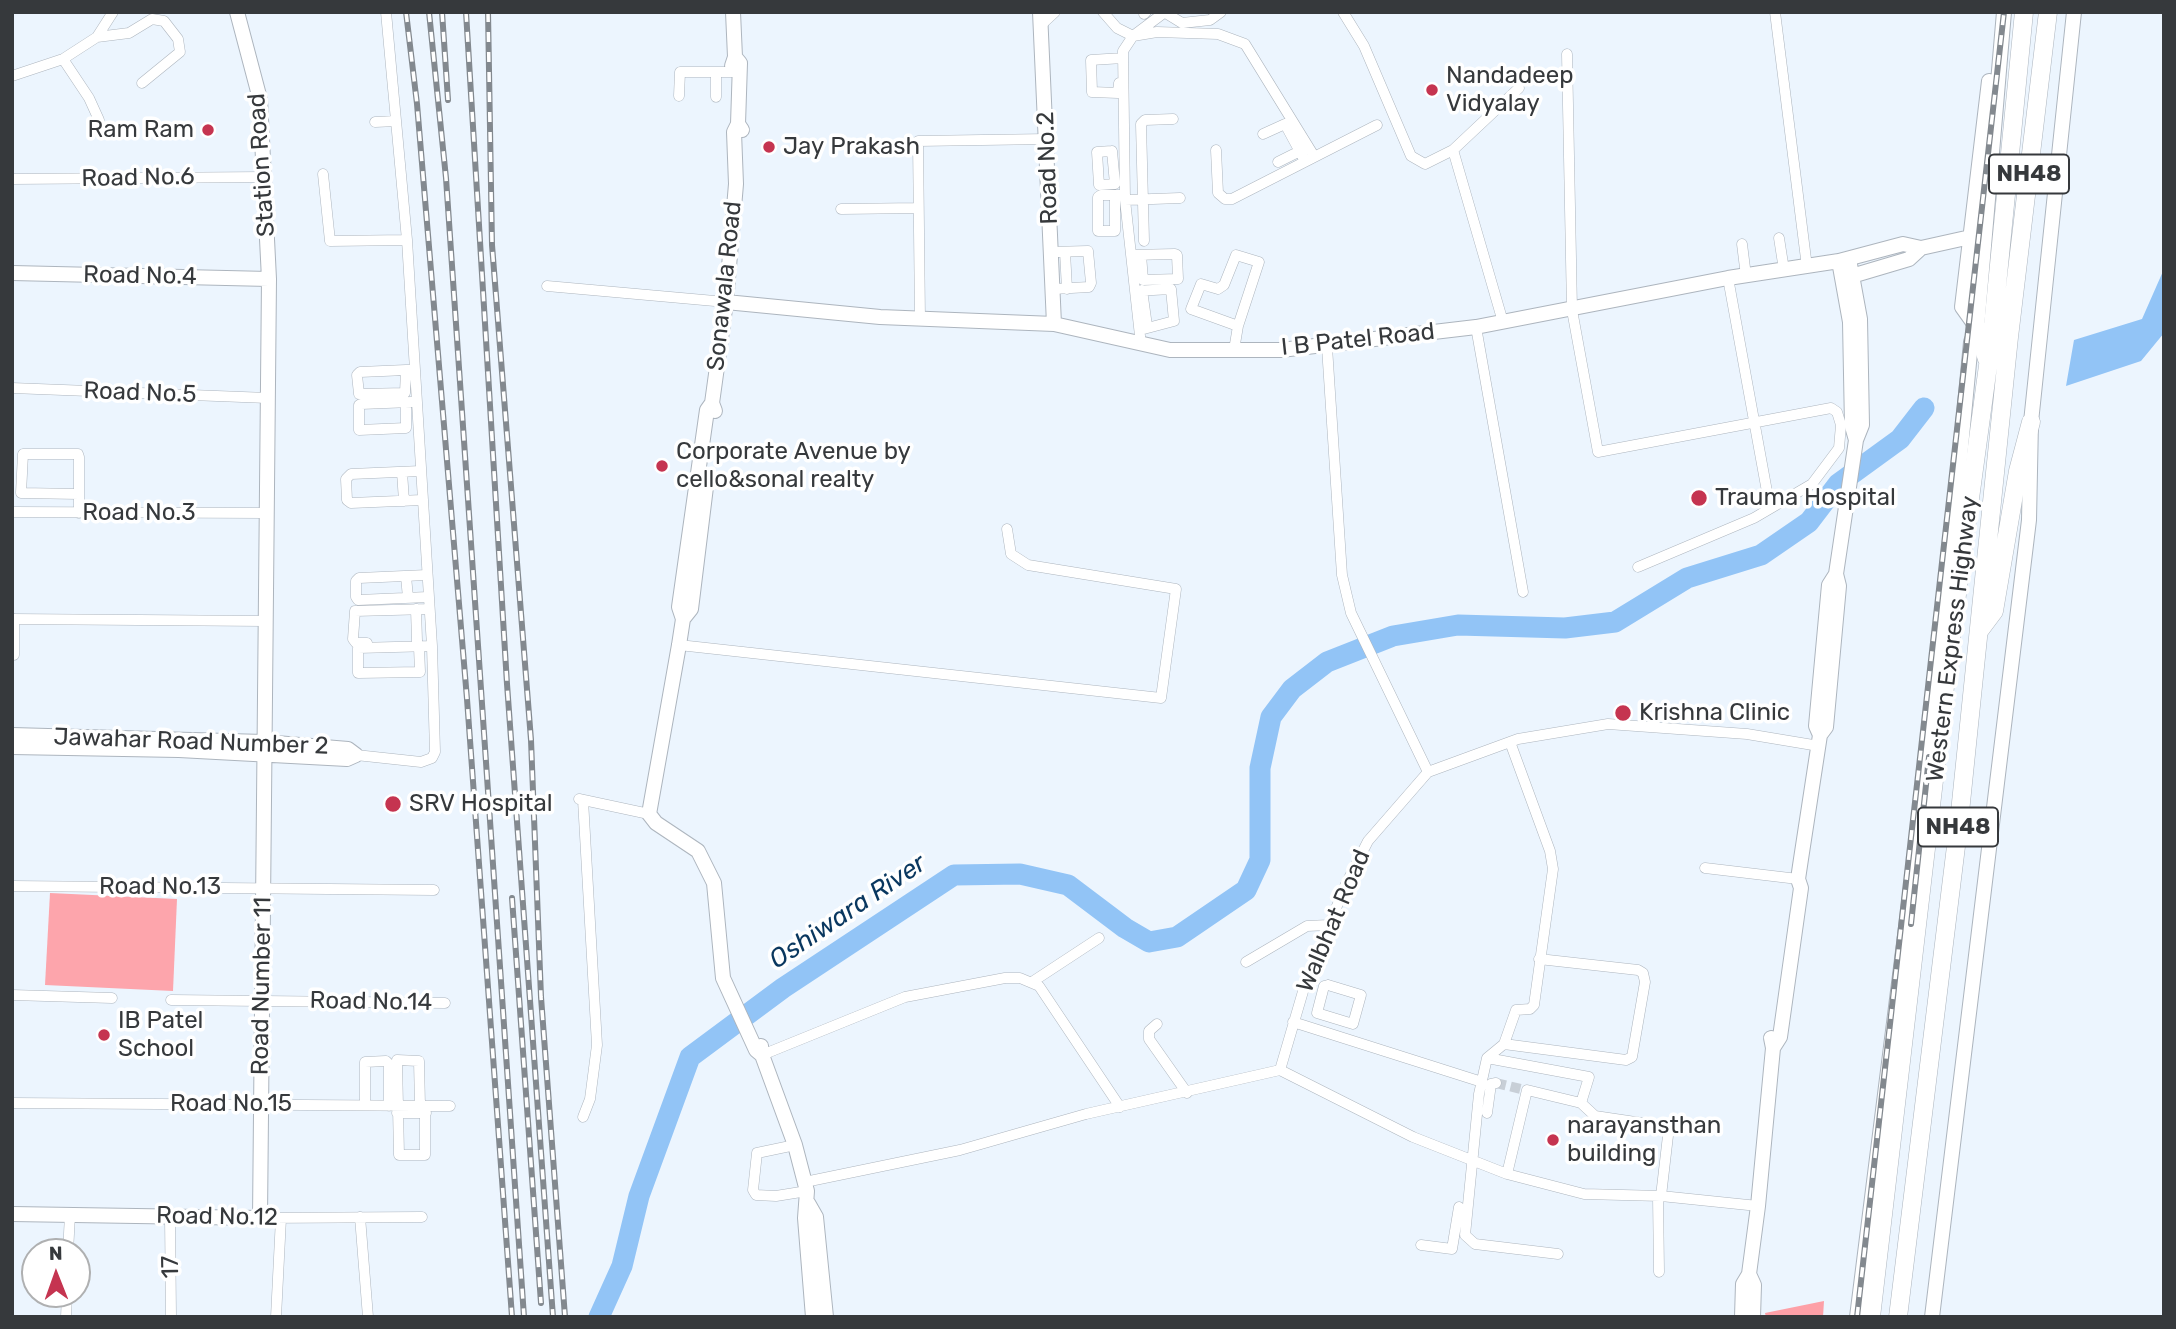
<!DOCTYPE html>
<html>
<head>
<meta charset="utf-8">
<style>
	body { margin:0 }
	#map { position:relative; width:2176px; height:1329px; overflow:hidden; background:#ecf5fe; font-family:Rubik,sans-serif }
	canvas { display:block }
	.frame { position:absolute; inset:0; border:14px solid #36393c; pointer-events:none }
	.north { position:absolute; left:21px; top:1238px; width:70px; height:70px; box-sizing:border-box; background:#fff; border:2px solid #afb0b1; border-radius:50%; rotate:359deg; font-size:19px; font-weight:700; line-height:28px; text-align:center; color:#36393c }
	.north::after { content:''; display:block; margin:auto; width:24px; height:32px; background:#c53450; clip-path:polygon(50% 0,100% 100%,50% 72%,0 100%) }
</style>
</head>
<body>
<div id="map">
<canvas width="2176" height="1329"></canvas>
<div class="frame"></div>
<div class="north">N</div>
</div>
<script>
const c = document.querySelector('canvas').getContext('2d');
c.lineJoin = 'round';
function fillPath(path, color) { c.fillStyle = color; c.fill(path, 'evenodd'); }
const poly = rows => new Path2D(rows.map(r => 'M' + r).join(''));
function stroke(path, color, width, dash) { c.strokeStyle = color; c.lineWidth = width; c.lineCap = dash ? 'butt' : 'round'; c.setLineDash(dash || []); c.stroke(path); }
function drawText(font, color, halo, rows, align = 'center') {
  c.font = font + ' Rubik,sans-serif'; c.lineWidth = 7; c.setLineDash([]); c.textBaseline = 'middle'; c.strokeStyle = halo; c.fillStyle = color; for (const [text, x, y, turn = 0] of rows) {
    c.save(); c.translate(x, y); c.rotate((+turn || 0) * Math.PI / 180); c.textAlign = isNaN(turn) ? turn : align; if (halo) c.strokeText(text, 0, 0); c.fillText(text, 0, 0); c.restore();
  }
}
const green = poly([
	[50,893,177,899,173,991,45,985]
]);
const forest = poly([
	[1824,1301,1823,1317,1766,1317,1765,1313]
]);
const water = poly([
	[2164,269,2164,333,2141,361,2066,386,2074,340,2142,319]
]);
const river = poly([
	[599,1317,622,1266,639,1196,690,1057,783,988,954,875,1020,874,1068,885,1125,928,1149,942,1177,937,1246,890,1260,860,1260,768,1271,717,1292,689,1327,662,1393,636,1458,625,1565,628,1615,622,1687,578,1761,555,1809,522,1838,484,1900,439,1924,408]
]);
const streetTunnel = poly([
	[1496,1083,1521,1089]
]);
const street = poly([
	[1103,12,1117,28,1133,36,1157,32,1218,34,1245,44,1314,156],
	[1164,12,1182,23,1210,20,1221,12],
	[1343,12,1364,46,1411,156,1425,164,1453,150],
	[1775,12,1807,267],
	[1144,14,1146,12],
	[1041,25,1055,12],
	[97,37,129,33,152,19,164,21,178,39,180,52,142,83],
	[1567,54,1572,310,1598,452,1831,408,1837,412,1841,425,1839,448,1812,484,1754,518,1638,567],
	[63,59,89,98,99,120],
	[716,72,716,97],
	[12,76,63,59,97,37,113,12],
	[1119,83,1118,93,1092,92,1091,60,1123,58],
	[679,96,680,72,733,72],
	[375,122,396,121],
	[1263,134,1285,124,1305,161],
	[1216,150,1218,193,1225,199,1232,199,1377,125],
	[1112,151,1115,184,1099,185,1097,152,1112,151],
	[1278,162,1300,151],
	[323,174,330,241,407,240],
	[12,179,264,177],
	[1115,195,1115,231,1098,231,1098,197,1101,195,1125,195],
	[1125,200,1180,198],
	[841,209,918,208],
	[1779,238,1784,270],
	[1144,241,1141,124,1145,120,1173,119],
	[1742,244,1746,276],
	[1051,252,1088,251,1091,283,1089,287,1053,289],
	[1065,252,1067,289],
	[1131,255,1175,254,1177,255,1178,279,1143,280,1141,255],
	[1728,278,1770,508],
	[547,286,726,302],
	[1142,290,1147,326],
	[1135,291,1171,289,1174,321,1140,330],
	[920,320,918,141,1047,139],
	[1503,322,1453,150,1519,88],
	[1476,327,1523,592],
	[1141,345,1125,200,1123,51,1133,36,1165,12],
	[1327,347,1342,575,1351,613,1428,772],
	[1234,350,1238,326,1259,262,1236,255,1224,285,1218,289,1201,284,1191,309,1238,326],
	[406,370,405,393,359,394,357,375,360,372,406,370,410,370,415,369],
	[12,388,268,398],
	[406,402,406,428,359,430,359,405,361,404,411,402,416,402],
	[421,471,351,474,346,479,347,500,351,503,422,500],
	[402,472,404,501],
	[12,512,267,513],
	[79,513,79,457,78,454,23,454,21,493,79,494],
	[427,575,359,578,356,581,356,597,358,600,428,597],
	[406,576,408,598],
	[416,609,417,641],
	[12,619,265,621],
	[367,643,356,643,353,639,355,611,429,609],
	[679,645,1161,698,1176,589,1028,565,1011,554,1007,529],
	[419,647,420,672,358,673,358,648,432,646],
	[14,655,14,619],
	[356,755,421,762,432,758,435,752,432,646,407,240,386,12],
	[579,799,649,814],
	[583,800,597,1045,590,1099,583,1117],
	[1705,868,1798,879],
	[12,886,434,890],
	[1539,959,1638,970,1643,973,1645,982,1632,1057,1626,1060,1504,1044,1487,1058,1479,1094,1465,1235,1475,1244,1558,1254],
	[1246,962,1307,926,1328,925],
	[1032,982,1099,938],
	[1328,985,1361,995,1353,1024,1317,1013,1324,986,1328,985],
	[12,995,112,998],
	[171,1000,445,1003],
	[1293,1022,1482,1082],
	[1157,1024,1149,1031,1149,1039,1187,1093],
	[1504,1044,1516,1010,1530,1009,1534,1005,1553,869,1550,851,1510,742],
	[762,1055,905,997,1005,978,1020,978,1039,986,1120,1107],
	[1487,1058,1589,1077,1581,1103,1527,1090,1507,1174],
	[1280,1070,1304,988,1345,886,1368,841,1428,772,1518,739,1608,724,1747,734,1819,746],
	[12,1103,450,1106],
	[1581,1103,1595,1116,1669,1127,1661,1196],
	[365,1105,365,1062,386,1061,389,1064,389,1106],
	[420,1106,419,1061,397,1060,399,1155,425,1155,425,1106],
	[397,1113,426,1113],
	[1487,1113,1491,1084,1496,1083],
	[795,1145,757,1153,753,1190,756,1195,776,1196,807,1191],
	[805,1182,960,1150,1086,1114,1280,1070,1413,1137,1507,1174,1584,1194,1661,1196,1758,1206],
	[1658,1196,1659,1272],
	[170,1216,171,1317],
	[360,1217,368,1317],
	[260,1218,422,1217],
	[1421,1245,1452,1249,1459,1207],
	[68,1252,70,1215],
	[66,1317,67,1294],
	[276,1317,281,1218]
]);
const secondary = poly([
	[1040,12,1054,324],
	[735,57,740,63,738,124,742,130],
	[732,66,735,57,733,12],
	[1839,261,1850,322,1852,426,1856,440],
	[12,273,269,279],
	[1845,278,1909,259,1921,248],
	[726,302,880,317,1054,324,1170,350,1281,350,1476,327,1728,278,1839,261,1903,244,1921,248,1984,234],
	[1977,328,1962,307,1989,81],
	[712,403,707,410,679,607,683,619,679,645,649,814,656,823,698,851,714,883,723,978,756,1050,762,1055],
	[715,411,712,403,726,302,736,184,734,132,738,124],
	[683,619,691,609,706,487],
	[12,735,264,742,348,749,356,755],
	[1820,735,1816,726,1829,585,1836,574,1856,440,1862,425,1860,319,1849,259],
	[12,747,179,750,347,759,356,755],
	[761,1046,762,1055,795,1145,807,1191,805,1218,813,1317],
	[1773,1048,1780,1037,1801,888,1798,879,1801,859,1820,735,1826,727,1839,586,1836,574],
	[808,1203,816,1217,826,1317],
	[12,1214,260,1218,269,279,260,99,237,12],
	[1749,1274,1754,1285,1753,1317],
	[1742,1317,1743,1284,1749,1274,1758,1206,1773,1048,1771,1038],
	[1857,1317,1944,625,1971,342,1977,328,2004,12],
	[1932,1317,2029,520,2031,422,2074,12]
]);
const highway = poly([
	[1977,328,1987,359],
	[1979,631,1994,611,2018,471,2031,422],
	[1871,1317,1948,661,1992,336,2024,12],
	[1898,1317,1959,822,2009,337,2048,12]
]);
const rail = poly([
	[406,12,417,104,467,699,512,1317],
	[429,12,446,178,524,1317],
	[442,12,448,100],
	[466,12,507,684,553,1317],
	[488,12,492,245,531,740,541,997,565,1317],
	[512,898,541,1303],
	[1911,924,1929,757],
	[1857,1317,2004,12]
]);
const markers = [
	[1432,90,7,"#c53450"],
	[208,130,7,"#c53450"],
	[769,147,7,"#c53450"],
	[662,466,7,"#c53450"],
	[1699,498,9,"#c53450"],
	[1623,713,9,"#c53450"],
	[393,804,9,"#c53450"],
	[104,1035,7,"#c53450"],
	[1553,1140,7,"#c53450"]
];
const shields = [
	[2029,174,80],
	[1958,827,80]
];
const shieldNames = [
	["NH48",2029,174],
	["NH48",1958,827]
];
const poiNames = [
	["Nandadeep",1446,76],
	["Vidyalay",1446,104],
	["Ram Ram",194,130,"right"],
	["Jay Prakash",783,147],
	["Corporate Avenue by",676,452],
	["cello&sonal realty",676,480],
	["Trauma Hospital",1715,498],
	["Krishna Clinic",1639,713],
	["SRV Hospital",409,804],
	["IB Patel",118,1021],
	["School",118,1049],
	["narayansthan",1567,1126],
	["building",1567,1154]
];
const streetNames = [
	["Station Road",262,165,-94],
	["Road No.2",1048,168,-92],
	["Road No.6",138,178,-1],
	["Road No.4",140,276,1],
	["Sonawala Road",725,286,-84],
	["I B Patel Road",1358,340,-6],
	["Road No.5",140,393,2],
	["Road No.3",139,513],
	["Western Express Highway",1953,639,-83],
	["Jawahar Road Number 2",191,742,2],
	["Road No.13",160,887],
	["Walbhat Road",1334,921,-67],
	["Road Number 11",262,986,-89],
	["Road No.14",371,1002,1],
	["Road No.15",231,1104],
	["Road No.12",217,1217,1],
	["17",171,1267,-91]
];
const waterNames = [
	["Oshiwara River",848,912,-34]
];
fillPath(green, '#fda5ac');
fillPath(forest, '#fda0a7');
fillPath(water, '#92c4f6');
stroke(river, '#92c4f6', 21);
stroke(streetTunnel, '#c8cfd7', 10, [10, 5]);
stroke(street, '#adb5be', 11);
stroke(secondary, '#adb5be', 16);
stroke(highway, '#adb5be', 19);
stroke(street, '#fff', 10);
stroke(secondary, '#fff', 14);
stroke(highway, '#fff', 18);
stroke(rail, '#83898f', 6);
stroke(rail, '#fff', 3.5, [10]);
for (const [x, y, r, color] of markers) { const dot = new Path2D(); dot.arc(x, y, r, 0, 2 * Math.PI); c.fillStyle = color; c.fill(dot); stroke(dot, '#fff', 2.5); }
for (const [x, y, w] of shields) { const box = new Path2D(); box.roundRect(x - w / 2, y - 19.5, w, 39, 5); c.fillStyle = '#fff'; c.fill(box); stroke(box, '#36393c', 2); }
drawText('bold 23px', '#36393c', null, shieldNames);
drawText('24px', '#36393c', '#fff', poiNames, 'left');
drawText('24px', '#36393c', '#fff', streetNames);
drawText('italic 26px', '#09375f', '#fff', waterNames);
</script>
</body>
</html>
